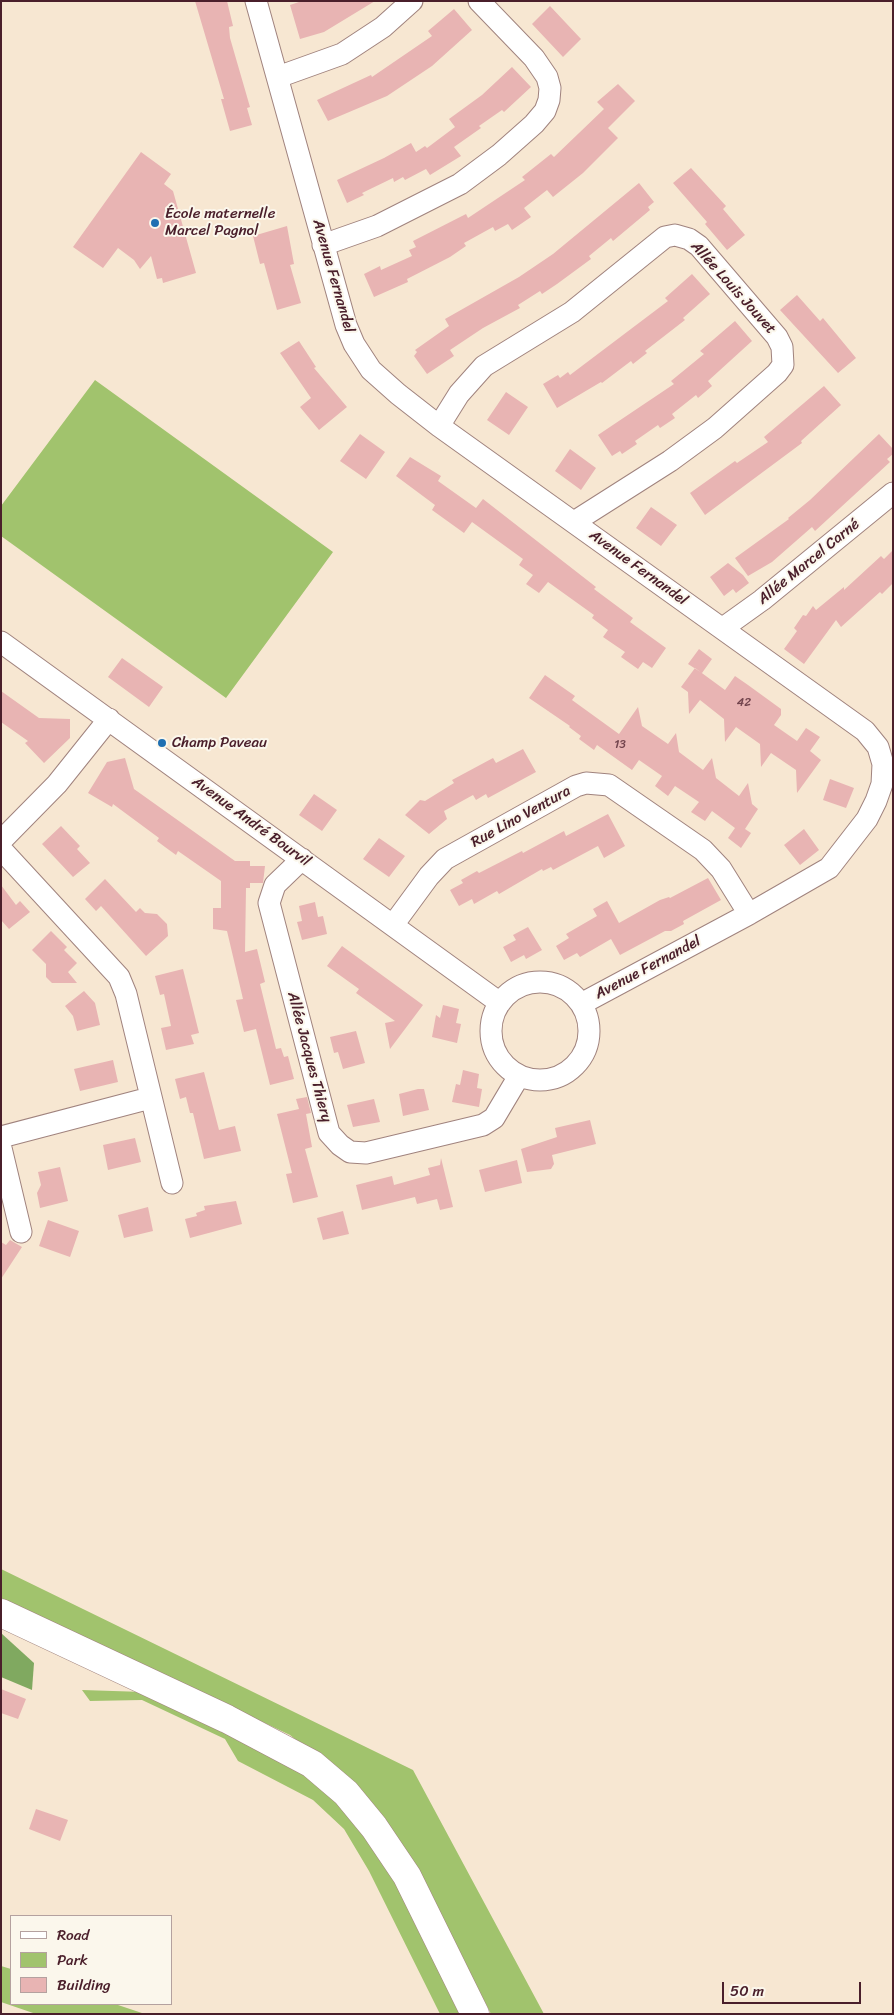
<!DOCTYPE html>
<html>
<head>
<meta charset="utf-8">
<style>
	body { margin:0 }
	#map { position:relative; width:894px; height:2015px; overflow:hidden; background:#f7e7d2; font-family:Sriracha,sans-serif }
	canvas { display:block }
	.frame { position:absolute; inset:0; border:2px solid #4a1f2b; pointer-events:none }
	.legend { position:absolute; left:10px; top:1915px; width:162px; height:90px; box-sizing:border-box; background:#fbf7ec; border:1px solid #b4a19f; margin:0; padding:6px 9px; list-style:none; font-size:15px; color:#4a1f2b }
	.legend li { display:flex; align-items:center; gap:10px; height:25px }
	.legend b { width:25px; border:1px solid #b4a19f }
	.scale { position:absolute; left:722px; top:1982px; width:139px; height:22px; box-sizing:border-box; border:2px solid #4a1f2b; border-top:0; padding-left:6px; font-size:15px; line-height:18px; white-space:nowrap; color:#4a1f2b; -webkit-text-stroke:4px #fbf7ec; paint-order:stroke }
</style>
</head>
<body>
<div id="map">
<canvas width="894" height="2015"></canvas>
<div class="frame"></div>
<ul class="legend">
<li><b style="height:6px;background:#fff"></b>Road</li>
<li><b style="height:14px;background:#a1c36d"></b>Park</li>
<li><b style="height:14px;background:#e8b4b3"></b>Building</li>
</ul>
<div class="scale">50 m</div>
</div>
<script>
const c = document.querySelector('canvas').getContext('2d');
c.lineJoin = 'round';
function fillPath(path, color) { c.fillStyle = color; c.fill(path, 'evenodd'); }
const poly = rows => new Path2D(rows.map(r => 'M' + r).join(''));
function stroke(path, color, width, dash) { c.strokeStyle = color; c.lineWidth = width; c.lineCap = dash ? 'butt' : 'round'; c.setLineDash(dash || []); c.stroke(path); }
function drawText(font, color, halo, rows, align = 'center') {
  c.font = font + ' Sriracha,sans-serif'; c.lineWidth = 4; c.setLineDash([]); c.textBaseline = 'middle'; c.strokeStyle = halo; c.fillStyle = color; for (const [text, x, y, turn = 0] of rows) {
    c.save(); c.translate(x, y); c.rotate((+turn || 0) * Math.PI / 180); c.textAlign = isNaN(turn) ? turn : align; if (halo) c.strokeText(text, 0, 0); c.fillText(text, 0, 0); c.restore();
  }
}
const green = poly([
	[95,380,333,552,226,698,1,536,1,506],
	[1,1569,413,1770,544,2014,491,2014,410,1856,370,1801,290,1735,1,1598],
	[82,1690,144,1692,325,1785,393,1871,466,2014,440,2014,369,1871,344,1829,313,1800,238,1761,225,1739,142,1700,90,1701],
	[1,1966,11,1969,11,2004,115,2004,145,2014,36,2014,1,2002]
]);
const forest = poly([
	[1,1633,34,1663,32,1690,1,1677]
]);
const building = poly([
	[195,1,227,1,233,26,229,27,230,38,250,107,247,108,252,125,230,131,221,99,224,99],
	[302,1,375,1,324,32,300,39,290,5],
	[550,6,581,39,563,57,532,24],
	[454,9,472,30,432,66,387,96,328,121,317,100,371,75,372,77,432,36,428,31],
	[512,67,531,87,504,112,502,110,479,126,481,128,454,147,461,156,430,175,426,169,405,180,403,177,394,182,393,178,362,193,364,195,347,203,337,180,384,158,411,143,416,152,425,146,427,148,455,127,449,119,482,95],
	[618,84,635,101,608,128,618,138,583,173,553,197,547,190,524,208,531,217,512,230,508,224,495,231,493,227,464,243,466,246,450,257,407,279,408,282,374,297,364,274,380,266,381,270,412,256,409,250,416,247,413,241,466,214,468,218,525,180,522,177,551,154,554,157,604,109,597,102],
	[141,152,171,174,164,184,173,191,196,273,163,283,162,278,157,279,151,256,140,269,134,260,118,248,103,268,73,247],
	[691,168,726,206,723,209,745,235,727,250,705,224,707,222,673,183],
	[639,183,654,202,648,207,650,210,613,241,611,238,589,256,591,259,557,284,542,294,540,291,518,305,520,308,483,328,450,350,454,356,427,374,414,356,417,352,415,350,449,326,445,319,519,277,553,254],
	[287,226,294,264,290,265,301,303,277,310,264,263,260,264,253,236],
	[692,274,710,294,683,318,685,320,645,351,647,353,633,364,631,361,602,383,601,382,557,408,543,384,558,375,560,378,568,372,570,375,668,301,665,298],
	[797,295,820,321,823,318,856,358,838,373,780,310],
	[735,321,752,341,708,381,712,386,698,398,696,395,672,414,675,418,660,428,658,425,635,441,637,444,622,454,620,451,612,456,598,435,674,384,671,381,704,354,700,351],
	[299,341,316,367,314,368,347,407,319,430,300,407,311,398,280,353],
	[824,386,841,405,801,441,802,443,705,515,690,493,735,461,737,463,768,442,764,437],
	[506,392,528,407,509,435,487,420],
	[360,434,385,452,366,479,340,461],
	[879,434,893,449,893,454,887,459,890,462,815,531,812,527,772,562,748,576,735,558,789,519,788,518,810,500],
	[570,449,596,468,581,490,555,471],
	[410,457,441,476,438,481,476,508,483,499,596,587,594,589,633,618,630,622,666,648,652,668,643,662,638,669,621,657,625,652,603,637,608,630,592,618,594,615,548,582,539,593,526,584,533,575,519,565,523,559,472,522,464,533,432,510,435,505,396,476],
	[651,507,677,525,661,546,636,528],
	[893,550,893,583,882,594,880,592,841,627,836,620,804,664,784,649,797,631,794,628,803,615,806,616,813,606,816,610,844,587,844,590,881,556,884,559],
	[728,563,743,575,749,583,736,593,733,589,724,596,710,577],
	[699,649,712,659,702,673,688,664],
	[122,658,163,687,149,707,108,677],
	[695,668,725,690,735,676,748,685,781,709,781,715,774,725,797,741,806,728,820,737,810,751,821,760,797,793,796,770,771,753,761,767,760,744,736,727,725,742,724,719,700,700,689,714,688,692,681,687],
	[545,675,575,696,572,700,619,734,638,707,642,726,668,744,676,733,679,752,703,770,712,758,716,778,739,796,748,783,752,804,758,809,745,829,751,833,741,848,728,838,735,828,712,811,705,821,691,812,699,802,675,786,668,796,655,786,662,776,639,760,632,770,597,745,594,750,579,739,581,736,569,727,570,726,529,698],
	[1,691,39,718,70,719,70,738,44,763,25,743,28,741,1,722],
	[523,749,536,772,488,798,486,794,476,800,473,795,444,811,447,819,429,834,405,815,420,800,425,801,454,783,452,780,493,758,496,763],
	[125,758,134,789,235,861,250,861,250,866,265,866,263,883,250,883,250,888,246,888,245,952,257,949,265,982,260,984,276,1049,281,1048,284,1057,288,1056,294,1079,270,1085,256,1029,244,1032,236,1000,243,999,227,931,213,929,213,908,221,908,221,881,178,851,176,855,165,847,157,841,159,838,113,804,112,807,88,793,107,762],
	[830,779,854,788,846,808,823,800],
	[314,794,337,810,322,831,299,815],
	[608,814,625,846,604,858,598,846,553,870,551,867,543,871,542,869,499,894,497,891,474,904,472,899,459,906,450,890,463,883,461,880,477,871,479,873,522,851,523,853,564,831,566,836],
	[61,826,80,846,77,849,90,863,73,877,42,844],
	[804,829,819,850,800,865,784,845],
	[379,838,405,856,389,877,363,859],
	[708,878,721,900,683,921,684,924,671,931,665,931,620,955,611,939,580,957,577,953,564,960,556,946,569,938,566,934,597,916,593,909,607,901,619,923,660,900,669,897,670,898],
	[105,879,136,912,140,908,145,913,157,914,167,924,168,936,146,956,101,906,96,911,85,899],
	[1,885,16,905,20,901,30,912,9,929,1,920],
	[315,902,318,917,323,916,327,934,302,940,297,922,302,921,299,906],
	[528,927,542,950,526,959,524,955,511,962,503,947,516,940,513,935],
	[51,931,67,947,64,950,77,963,68,972,77,983,52,983,46,977,46,964,32,950],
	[342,946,423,1005,390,1049,385,1023,395,1021,356,993,359,989,327,966],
	[183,969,199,1033,191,1035,194,1044,166,1050,161,1028,171,1026,164,994,160,995,155,976],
	[84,991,95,1003,100,1025,77,1031,73,1016,65,1006],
	[443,1005,459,1009,456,1023,461,1024,457,1043,432,1037,436,1015,440,1018],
	[356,1031,365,1063,343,1069,338,1052,334,1053,330,1037],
	[113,1060,118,1082,80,1091,74,1069],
	[463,1070,479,1074,477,1088,482,1089,479,1107,452,1102,456,1084,460,1085],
	[204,1072,219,1130,235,1126,241,1151,204,1159,193,1113,190,1113,186,1097,180,1099,175,1079],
	[418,1089,424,1089,429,1110,403,1116,399,1094],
	[307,1097,311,1113,306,1114,312,1147,305,1149,318,1197,293,1203,286,1174,292,1173,277,1114,299,1109,296,1099],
	[374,1099,380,1122,353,1127,347,1105],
	[590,1120,596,1144,552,1155,554,1164,551,1169,527,1172,521,1149,557,1137,555,1128],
	[135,1138,141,1162,108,1170,103,1145],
	[441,1158,453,1207,440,1210,437,1199,417,1204,415,1197,362,1210,356,1185,392,1176,394,1185,430,1175,428,1168,440,1165],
	[517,1160,522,1183,485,1192,479,1170],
	[60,1167,68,1201,40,1208,37,1193,41,1185,38,1172],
	[236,1201,242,1224,190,1238,185,1219,197,1216,196,1213,205,1210,204,1206],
	[148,1207,153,1231,124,1238,118,1215],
	[343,1211,349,1234,323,1240,317,1218],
	[48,1220,79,1231,70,1257,39,1246],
	[10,1240,22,1247,1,1279,1,1242,6,1245],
	[1,1689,26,1699,18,1719,1,1713],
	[36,1809,68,1820,60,1841,29,1829]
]);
const minor = poly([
	[256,1,346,325,354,344,371,370,398,394,439,426,865,731,878,747,883,764,882,784,876,801,867,819,829,868,749,914,581,1004],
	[278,77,342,54,383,27,412,1],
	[323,245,377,226,460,184,499,155,534,124,545,111,549,100,550,88,547,77,534,58,479,1],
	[439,426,459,394,484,366,572,312,665,237,675,235,689,239,699,246,777,337,782,347,783,365,777,373,715,428,670,461,574,522],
	[723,628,762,600,893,493],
	[1,642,500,1003],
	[1,841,57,784,109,719],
	[1,849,119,977,126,994,172,1183],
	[302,859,275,885,269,903,329,1133,340,1145,350,1152,366,1153,483,1125,494,1118,519,1076],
	[393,925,429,876,445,859,576,786,586,783,609,785,703,850,721,869,749,914],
	'491 1031a49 49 0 1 1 98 0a49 49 0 1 1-98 0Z',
	[1,1137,150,1098],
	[1,1148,21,1232]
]);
const motorway = poly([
	[1,1613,227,1719,312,1764,346,1793,374,1827,407,1876,475,2014]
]);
const markers = [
	[155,223,5,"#1f6fb2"],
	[162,743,5,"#1f6fb2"]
];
const numberNames = [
	["42",744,703],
	["13",620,745]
];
const poiNames = [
	["École maternelle",165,214],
	["Marcel Pagnol",165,231],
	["Champ Paveau",172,743]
];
const streetNames = [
	["Avenue Fernandel",333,276,74],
	["Allée Louis Jouvet",733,288,48],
	["Allée Marcel Carné",809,562,-39],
	["Avenue Fernandel",638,568,36],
	["Rue Lino Ventura",521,817,-29],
	["Avenue André Bourvil",251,822,36],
	["Avenue Fernandel",648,968,-28],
	["Allée Jacques Thiery",309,1057,75]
];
fillPath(green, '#a1c36d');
fillPath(forest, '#80a960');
fillPath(building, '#e8b4b3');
stroke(minor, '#a0837e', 23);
stroke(motorway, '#a0837e', 29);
stroke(minor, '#fff', 21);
stroke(motorway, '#fff', 28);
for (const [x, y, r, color] of markers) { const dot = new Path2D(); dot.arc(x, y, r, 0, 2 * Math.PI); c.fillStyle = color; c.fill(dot); stroke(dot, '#fbf7ec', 2); }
drawText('12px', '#72444d', null, numberNames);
drawText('15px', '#4a1f2b', '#fbf7ec', poiNames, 'left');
drawText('15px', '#4a1f2b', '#fbf7ec', streetNames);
</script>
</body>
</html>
